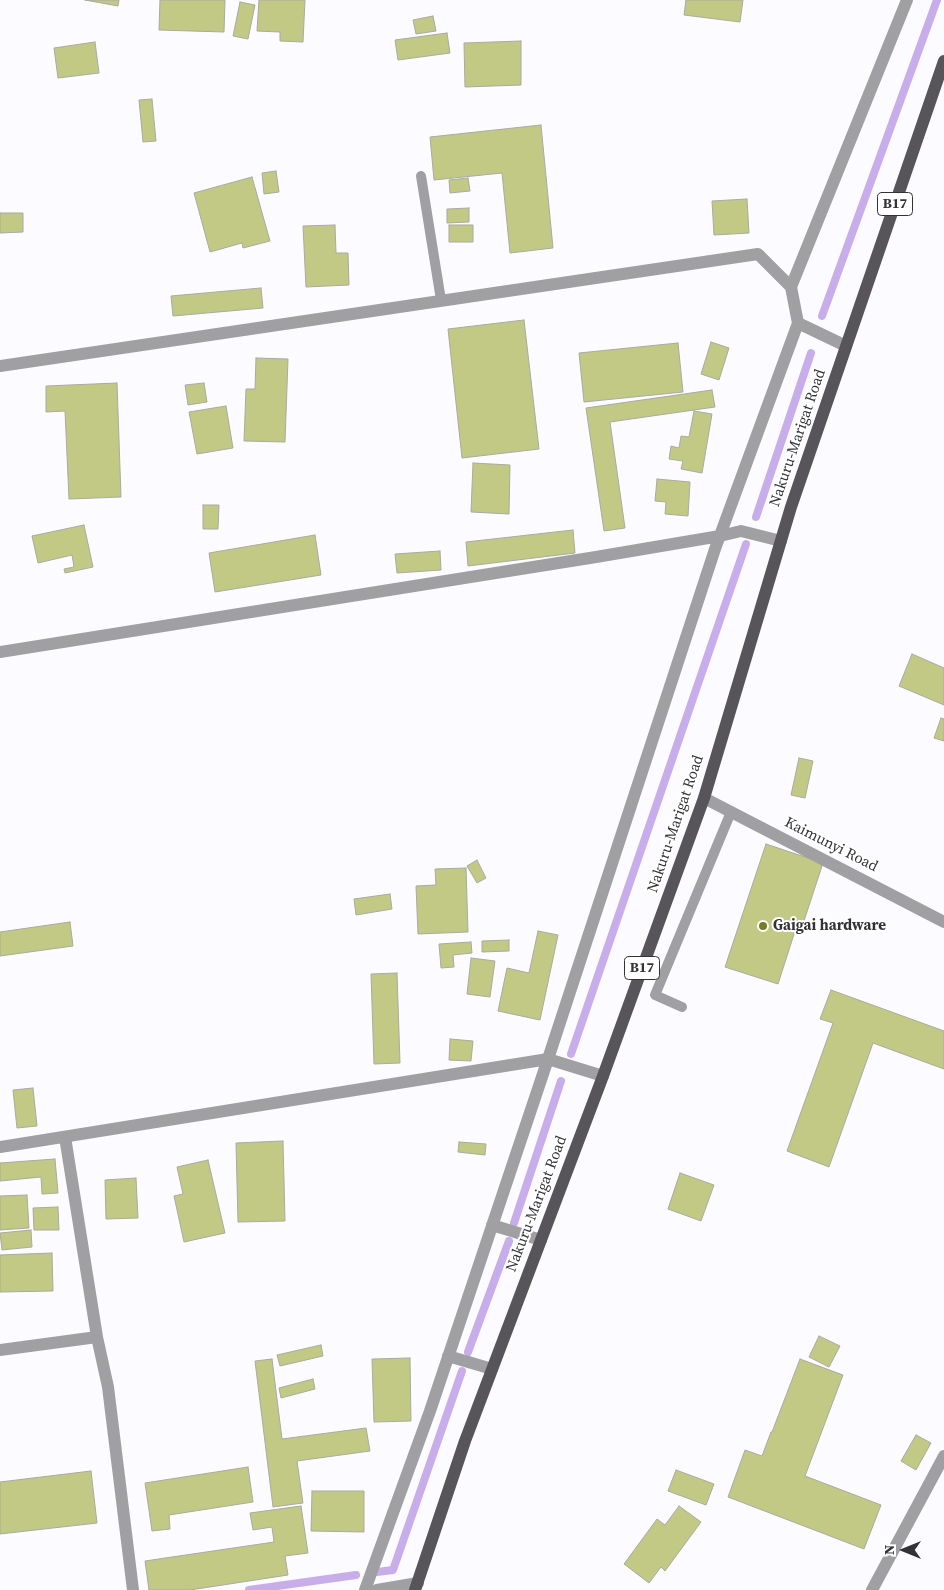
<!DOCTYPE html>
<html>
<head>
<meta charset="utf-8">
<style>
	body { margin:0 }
	#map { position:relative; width:944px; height:1590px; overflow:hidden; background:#fcfbff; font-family:"Source Serif 4",serif }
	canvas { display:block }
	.north { position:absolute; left:879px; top:1525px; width:50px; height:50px; -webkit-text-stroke:4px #fff; paint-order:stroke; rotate:270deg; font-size:14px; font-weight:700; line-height:20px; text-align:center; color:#333235 }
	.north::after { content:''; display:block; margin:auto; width:18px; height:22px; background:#333235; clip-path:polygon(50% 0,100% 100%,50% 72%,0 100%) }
</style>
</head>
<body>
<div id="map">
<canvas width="944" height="1590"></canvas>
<div class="north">N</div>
</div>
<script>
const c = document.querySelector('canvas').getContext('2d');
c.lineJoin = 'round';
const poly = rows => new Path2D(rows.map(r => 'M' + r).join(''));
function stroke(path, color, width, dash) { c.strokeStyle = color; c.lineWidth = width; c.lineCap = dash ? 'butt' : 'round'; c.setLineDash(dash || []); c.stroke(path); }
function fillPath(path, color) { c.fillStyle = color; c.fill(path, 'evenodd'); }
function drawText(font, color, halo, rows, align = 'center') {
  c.font = font + ' "Source Serif 4",serif'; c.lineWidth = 4; c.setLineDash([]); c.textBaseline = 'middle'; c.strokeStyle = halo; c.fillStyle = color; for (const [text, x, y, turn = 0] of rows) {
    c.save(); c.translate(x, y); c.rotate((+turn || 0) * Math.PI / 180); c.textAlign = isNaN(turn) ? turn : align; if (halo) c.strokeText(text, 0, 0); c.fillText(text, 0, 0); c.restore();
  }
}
const stream = poly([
	[822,316,937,0],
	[756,517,811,353],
	[571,1054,746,544],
	[514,1223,561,1081],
	[468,1352,509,1241],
	[377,1572,393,1570,462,1371],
	[249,1590,356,1575]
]);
const building = poly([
	[85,0,119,0,118,6,85,0],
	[160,0,225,0,224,32,159,30,160,0],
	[259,0,305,0,303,42,280,41,280,32,257,31,259,0],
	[686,0,743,0,740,22,684,15,686,0],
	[240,2,255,5,248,39,233,36,240,2],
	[433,16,436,31,416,34,413,20,433,16],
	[447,33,450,53,398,60,395,40,447,33],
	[521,41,521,85,465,87,464,43,521,41],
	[95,42,99,73,58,78,54,48,95,42],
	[152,99,156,141,143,142,139,100,152,99],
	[541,125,553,248,510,253,502,173,434,180,430,137,541,125],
	[276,171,279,192,264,194,262,173,276,171],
	[252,177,270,241,243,248,242,243,210,252,194,193,252,177],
	[468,178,470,191,450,193,449,180,468,178],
	[747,199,749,233,714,235,712,201,747,199],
	[469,208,469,222,447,223,447,209,469,208],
	[0,213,23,213,23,232,0,233,0,213],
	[335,225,336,253,348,253,349,285,306,287,303,226,335,225],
	[449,225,473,225,473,242,449,242,449,225],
	[261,288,263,308,173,316,171,296,261,288],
	[524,320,539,449,462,458,448,329,524,320],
	[711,342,729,348,719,380,701,374,711,342],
	[678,343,683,392,584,402,579,353,678,343],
	[256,358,288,359,285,442,244,441,246,389,255,389,256,358],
	[117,383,121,497,69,499,65,411,46,412,46,386,117,383],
	[204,383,207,402,188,405,185,385,204,383],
	[712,390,715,407,610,422,625,528,604,531,586,408,712,390],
	[226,406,233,448,197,454,189,412,226,406],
	[694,411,712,414,702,473,681,469,683,461,669,459,671,446,679,448,681,436,689,437,694,411],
	[473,463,510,465,509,514,471,512,473,463],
	[657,479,690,482,688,516,665,514,666,502,655,501,657,479],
	[203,505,219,505,218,529,203,529,203,505],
	[84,525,93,567,65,573,64,569,74,567,72,555,38,563,32,536,84,525],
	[573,530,575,553,468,566,466,542,573,530],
	[315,535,321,575,215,592,209,553,315,535],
	[440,551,441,570,397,573,395,554,440,551],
	[912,654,944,668,944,705,899,686,912,654],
	[941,718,944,719,944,741,934,738,941,718],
	[799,758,813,761,805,798,791,795,799,758],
	[766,844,823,863,801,930,796,928,778,984,725,967,766,844],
	[477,860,486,878,477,883,467,866,477,860],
	[466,868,468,932,418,934,416,886,436,885,435,869,466,868],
	[390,894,392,909,356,915,354,899,390,894],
	[70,922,73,946,0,956,0,932,70,922],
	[538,931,558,935,540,1020,498,1011,507,968,529,973,538,931],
	[509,940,509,951,482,952,482,941,509,940],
	[471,942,472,953,453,955,454,967,441,968,439,944,471,942],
	[471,958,495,961,490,997,467,994,471,958],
	[397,973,400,1063,374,1064,371,974,397,973],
	[831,990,944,1031,944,1069,873,1043,829,1167,787,1151,833,1023,820,1019,831,990],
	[450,1039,473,1041,471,1061,449,1060,450,1039],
	[33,1088,37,1126,17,1128,13,1090,33,1088],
	[283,1141,285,1221,238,1222,236,1143,283,1141],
	[459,1142,486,1144,485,1155,458,1152,459,1142],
	[55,1159,58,1193,42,1194,41,1177,0,1181,0,1163,55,1159],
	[208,1160,225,1233,184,1242,174,1196,183,1194,177,1167,208,1160],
	[680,1173,714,1185,701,1221,668,1209,680,1173],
	[136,1178,138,1218,106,1219,105,1180,136,1178],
	[27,1195,29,1228,0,1230,0,1196,27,1195],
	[58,1207,59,1230,34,1230,33,1208,58,1207],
	[31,1230,32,1247,2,1250,0,1233,31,1230],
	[52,1253,53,1291,0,1292,0,1255,52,1253],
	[819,1336,840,1346,829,1367,809,1357,819,1336],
	[321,1345,323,1356,280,1366,277,1355,321,1345],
	[410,1358,411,1421,374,1422,372,1359,410,1358],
	[272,1359,282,1439,366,1428,370,1451,297,1461,303,1503,273,1507,255,1361,272,1359],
	[800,1359,843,1375,805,1476,881,1505,864,1549,728,1497,745,1450,762,1456,771,1432,772,1432,800,1359],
	[313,1379,315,1389,281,1398,279,1388,313,1379],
	[916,1435,931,1443,916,1470,901,1461,916,1435],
	[248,1467,253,1502,169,1515,170,1529,152,1531,145,1483,248,1467],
	[676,1470,714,1484,706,1505,668,1491,676,1470],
	[91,1471,97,1523,0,1534,0,1482,91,1471],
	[312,1491,364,1491,364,1532,311,1531,312,1491],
	[301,1506,308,1553,285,1556,288,1575,190,1590,149,1590,145,1561,274,1542,272,1527,253,1530,250,1513,301,1506],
	[679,1506,701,1522,665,1571,661,1567,649,1583,624,1564,657,1519,665,1525,679,1506]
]);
const service = poly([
	[421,176,441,300],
	[682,1007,655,995,731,812]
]);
const minor = poly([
	[791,287,907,0],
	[0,366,758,254,791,287,798,323,846,346],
	[0,652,596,557,720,536,741,531,781,541],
	[704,798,944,922],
	[65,1137,97,1337],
	[0,1147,548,1059,603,1076],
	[492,1225,541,1240],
	[0,1350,97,1337,108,1387,133,1590],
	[448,1356,492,1369],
	[365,1590,430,1411,548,1059,715,549,798,323],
	[377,1590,418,1583],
	[872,1590,944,1456]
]);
const primary = poly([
	[415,1590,465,1441,603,1076,704,798,791,507,944,61]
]);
const markers = [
	[763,926,5,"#777d27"]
];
const shields = [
	[895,204,35],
	[642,968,35]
];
const shieldNames = [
	["B17",895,204],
	["B17",642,968]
];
const streetNames = [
	["Nakuru-Marigat Road",798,438,-71],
	["Nakuru-Marigat Road",676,824,-71],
	["Kaimunyi Road",831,845,27],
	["Nakuru-Marigat Road",537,1204,-69]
];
const poiNames = [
	["Gaigai hardware",773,926]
];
stroke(stream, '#c8adeb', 8);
fillPath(building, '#c2c984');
stroke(building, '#a9aaa3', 1);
stroke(service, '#a09fa2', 10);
stroke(minor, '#a09fa2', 12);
stroke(primary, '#57555a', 12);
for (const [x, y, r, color] of markers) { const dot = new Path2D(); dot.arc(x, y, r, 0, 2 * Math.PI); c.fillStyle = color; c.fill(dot); stroke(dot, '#fff', 2); }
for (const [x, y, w] of shields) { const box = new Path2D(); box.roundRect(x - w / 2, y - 11.5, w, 23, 4); c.fillStyle = '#fff'; c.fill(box); stroke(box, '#333235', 1); }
drawText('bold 14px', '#333235', null, shieldNames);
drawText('15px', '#333235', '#fff', streetNames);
drawText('bold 15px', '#333235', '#fff', poiNames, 'left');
</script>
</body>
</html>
